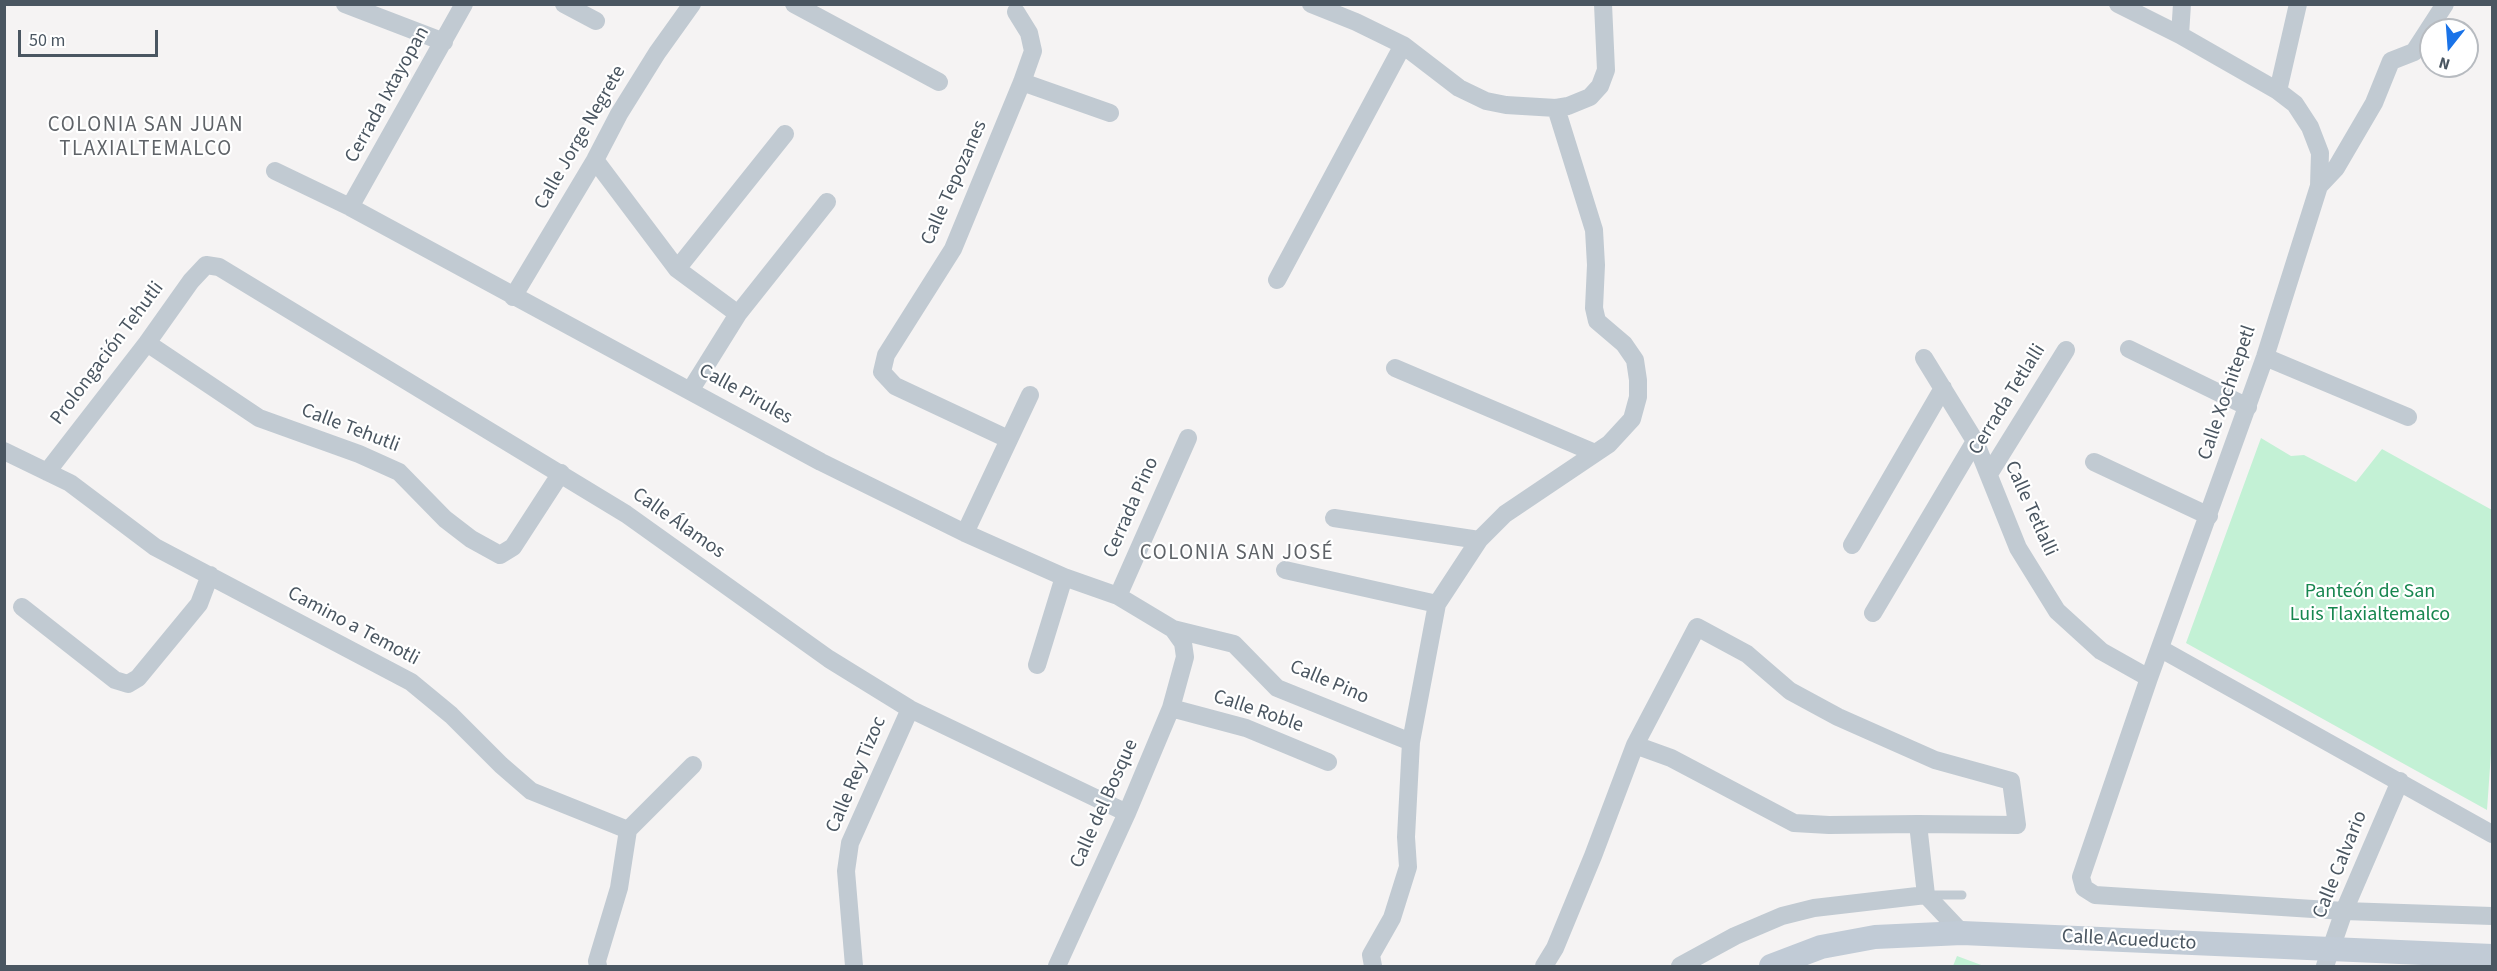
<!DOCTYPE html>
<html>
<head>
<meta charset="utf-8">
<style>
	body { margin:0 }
	#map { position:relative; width:2497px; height:971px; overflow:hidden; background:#f5f3f3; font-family:"Source Sans 3",sans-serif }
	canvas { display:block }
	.frame { position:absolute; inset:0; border:6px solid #4a5661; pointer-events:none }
	.north { position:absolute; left:2419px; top:18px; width:60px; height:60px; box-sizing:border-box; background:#fff; border:2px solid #b7bbc0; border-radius:50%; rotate:197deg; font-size:16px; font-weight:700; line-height:24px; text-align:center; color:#4a5661 }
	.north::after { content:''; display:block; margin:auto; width:21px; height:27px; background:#1a73e8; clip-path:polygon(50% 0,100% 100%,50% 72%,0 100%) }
	.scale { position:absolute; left:18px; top:30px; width:140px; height:27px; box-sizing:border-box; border:3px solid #4a5661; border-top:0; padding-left:8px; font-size:18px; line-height:21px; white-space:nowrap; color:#4a5661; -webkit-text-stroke:4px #fff; paint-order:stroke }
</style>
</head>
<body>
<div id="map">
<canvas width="2497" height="971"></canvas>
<div class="frame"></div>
<div class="north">N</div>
<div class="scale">50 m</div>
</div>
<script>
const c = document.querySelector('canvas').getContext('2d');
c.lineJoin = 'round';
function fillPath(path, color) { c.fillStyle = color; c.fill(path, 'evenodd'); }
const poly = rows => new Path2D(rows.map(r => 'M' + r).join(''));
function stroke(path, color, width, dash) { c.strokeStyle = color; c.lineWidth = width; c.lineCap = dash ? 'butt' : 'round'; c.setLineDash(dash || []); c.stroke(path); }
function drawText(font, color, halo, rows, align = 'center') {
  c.font = font + ' "Source Sans 3",sans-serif'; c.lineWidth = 4.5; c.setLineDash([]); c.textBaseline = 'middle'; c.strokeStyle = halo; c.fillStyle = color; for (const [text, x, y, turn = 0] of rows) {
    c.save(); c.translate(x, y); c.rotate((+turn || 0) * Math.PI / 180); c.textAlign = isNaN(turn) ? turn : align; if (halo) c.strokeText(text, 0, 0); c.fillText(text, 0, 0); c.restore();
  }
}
const green = poly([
	[2261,438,2291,456,2304,455,2356,482,2382,449,2492,510,2492,739,2487,810,2186,643],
	[1957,956,1984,966,1953,966]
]);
const lane = poly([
	[1928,895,1962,895]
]);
const street = poly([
	[345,4,444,42],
	[564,4,596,21],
	[794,4,939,82],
	[1311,4,1356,22,1403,45,1459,88,1486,101,1506,105,1556,108,1568,106,1590,97,1600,86,1606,70,1603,4],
	[2118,4,2180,35,2278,91,2295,104,2310,127,2320,153,2319,186,2265,357,2149,678,2081,877,2084,888,2095,895,2344,911,2492,916],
	[2180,35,2182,4],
	[1022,82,1110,113],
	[2278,91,2298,4],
	[595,160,677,269,738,314],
	[275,171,350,207,821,462,965,533,1064,577,1118,596,1173,629,1183,643,1185,657,1171,708,1127,813,1057,966],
	[2319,186,2336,168,2374,103,2391,61,2414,52,2445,4],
	[350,207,464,4],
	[677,269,785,134],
	[1277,280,1403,45],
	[513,297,595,160,619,114,657,53,692,4],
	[147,343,259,418,359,454,399,472,445,519,471,539,500,555,513,547,561,473],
	[2129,349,2248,407],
	[2265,357,2408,417],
	[1924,358,1975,441,2018,548,2057,611,2101,651,2149,678],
	[1395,368,1595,453],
	[690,391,738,314,827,202],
	[1008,439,895,386,882,372,886,355,953,249,1022,82,1033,51,1029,33,1016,12],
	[4,451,70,483,155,547,411,682,451,715,501,765,531,791,628,830],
	[2094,462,2209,516],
	[47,472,147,343,191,281,206,265,219,267,626,514,829,659,910,709,1127,813],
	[1989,474,2066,350],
	[1334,518,1479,540],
	[965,533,1030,395],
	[1852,545,1943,388],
	[1285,570,1437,604],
	[1118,596,1188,438],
	[22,607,115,680,128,684,138,678,199,604,210,575],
	[1873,613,1975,441],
	[1173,629,1234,644,1277,688,1411,742],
	[2161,649,2492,834],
	[1037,665,1064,577],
	[1171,708,1246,728,1328,762],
	[1635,745,1671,758,1794,823,1829,825,1918,824,1926,895],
	[628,830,693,765],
	[1926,895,1962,933],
	[598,966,597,961,619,888,628,830],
	[854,966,846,871,850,843,910,709],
	[1373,966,1371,955,1392,918,1408,867,1406,837,1411,742,1437,604,1479,540,1505,514,1609,444,1632,419,1638,397,1638,380,1635,360,1624,344,1597,321,1594,308,1596,265,1594,230,1556,108],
	[1544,966,1555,948,1593,856,1635,745,1697,627,1747,654,1790,691,1838,717,1935,760,2011,781,2017,825,1918,824],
	[1680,966,1735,936,1782,916,1814,908,1926,895],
	[2325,966,2344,911,2400,781]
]);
const secondary = poly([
	[1771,966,1821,947,1875,937,1962,933,2492,956]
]);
const streetNames = [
	["Cerrada Ixtayopan",388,95,-61],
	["Calle Jorge Negrete",581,138,-60],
	["Calle Tepozanes",955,183,-66],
	["Prolongación Tehutli",108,354,-53],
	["Calle Xochitepetl",2228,393,-71],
	["Calle Pirules",745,395,29],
	["Cerrada Tetlalli",2008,400,-58],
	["Calle Tehutli",350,429,21],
	["Cerrada Pino",1132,508,-66],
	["Calle Tetlalli",2030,509,66],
	["Calle Álamos",678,524,35],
	["Camino a Temotli",353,627,28],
	["Calle Pino",1329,683,23],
	["Calle Roble",1258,712,19],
	["Calle Rey Tizoc",857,775,-67],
	["Calle del Bosque",1105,804,-66],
	["Calle Calvario",2341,865,-68],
	["Calle Acueducto",2129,941,3]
];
const parkNames = [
	["Panteón de San",2370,593],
	["Luis Tlaxialtemalco",2370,616]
];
const neighbourhoodNames = [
	["COLONIA SAN JUAN",146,126],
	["TLAXIALTEMALCO",146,150],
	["COLONIA SAN JOSÉ",1237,554]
];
fillPath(green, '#c3f1d5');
stroke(lane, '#c1cad2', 9);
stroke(street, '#c1cad2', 18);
stroke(secondary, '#c1cbd6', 24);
drawText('20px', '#4a5661', '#fff', streetNames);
drawText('20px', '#17864f', '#fff', parkNames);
c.letterSpacing = '1.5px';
drawText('21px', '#5f6368', '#fff', neighbourhoodNames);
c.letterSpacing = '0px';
</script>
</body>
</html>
